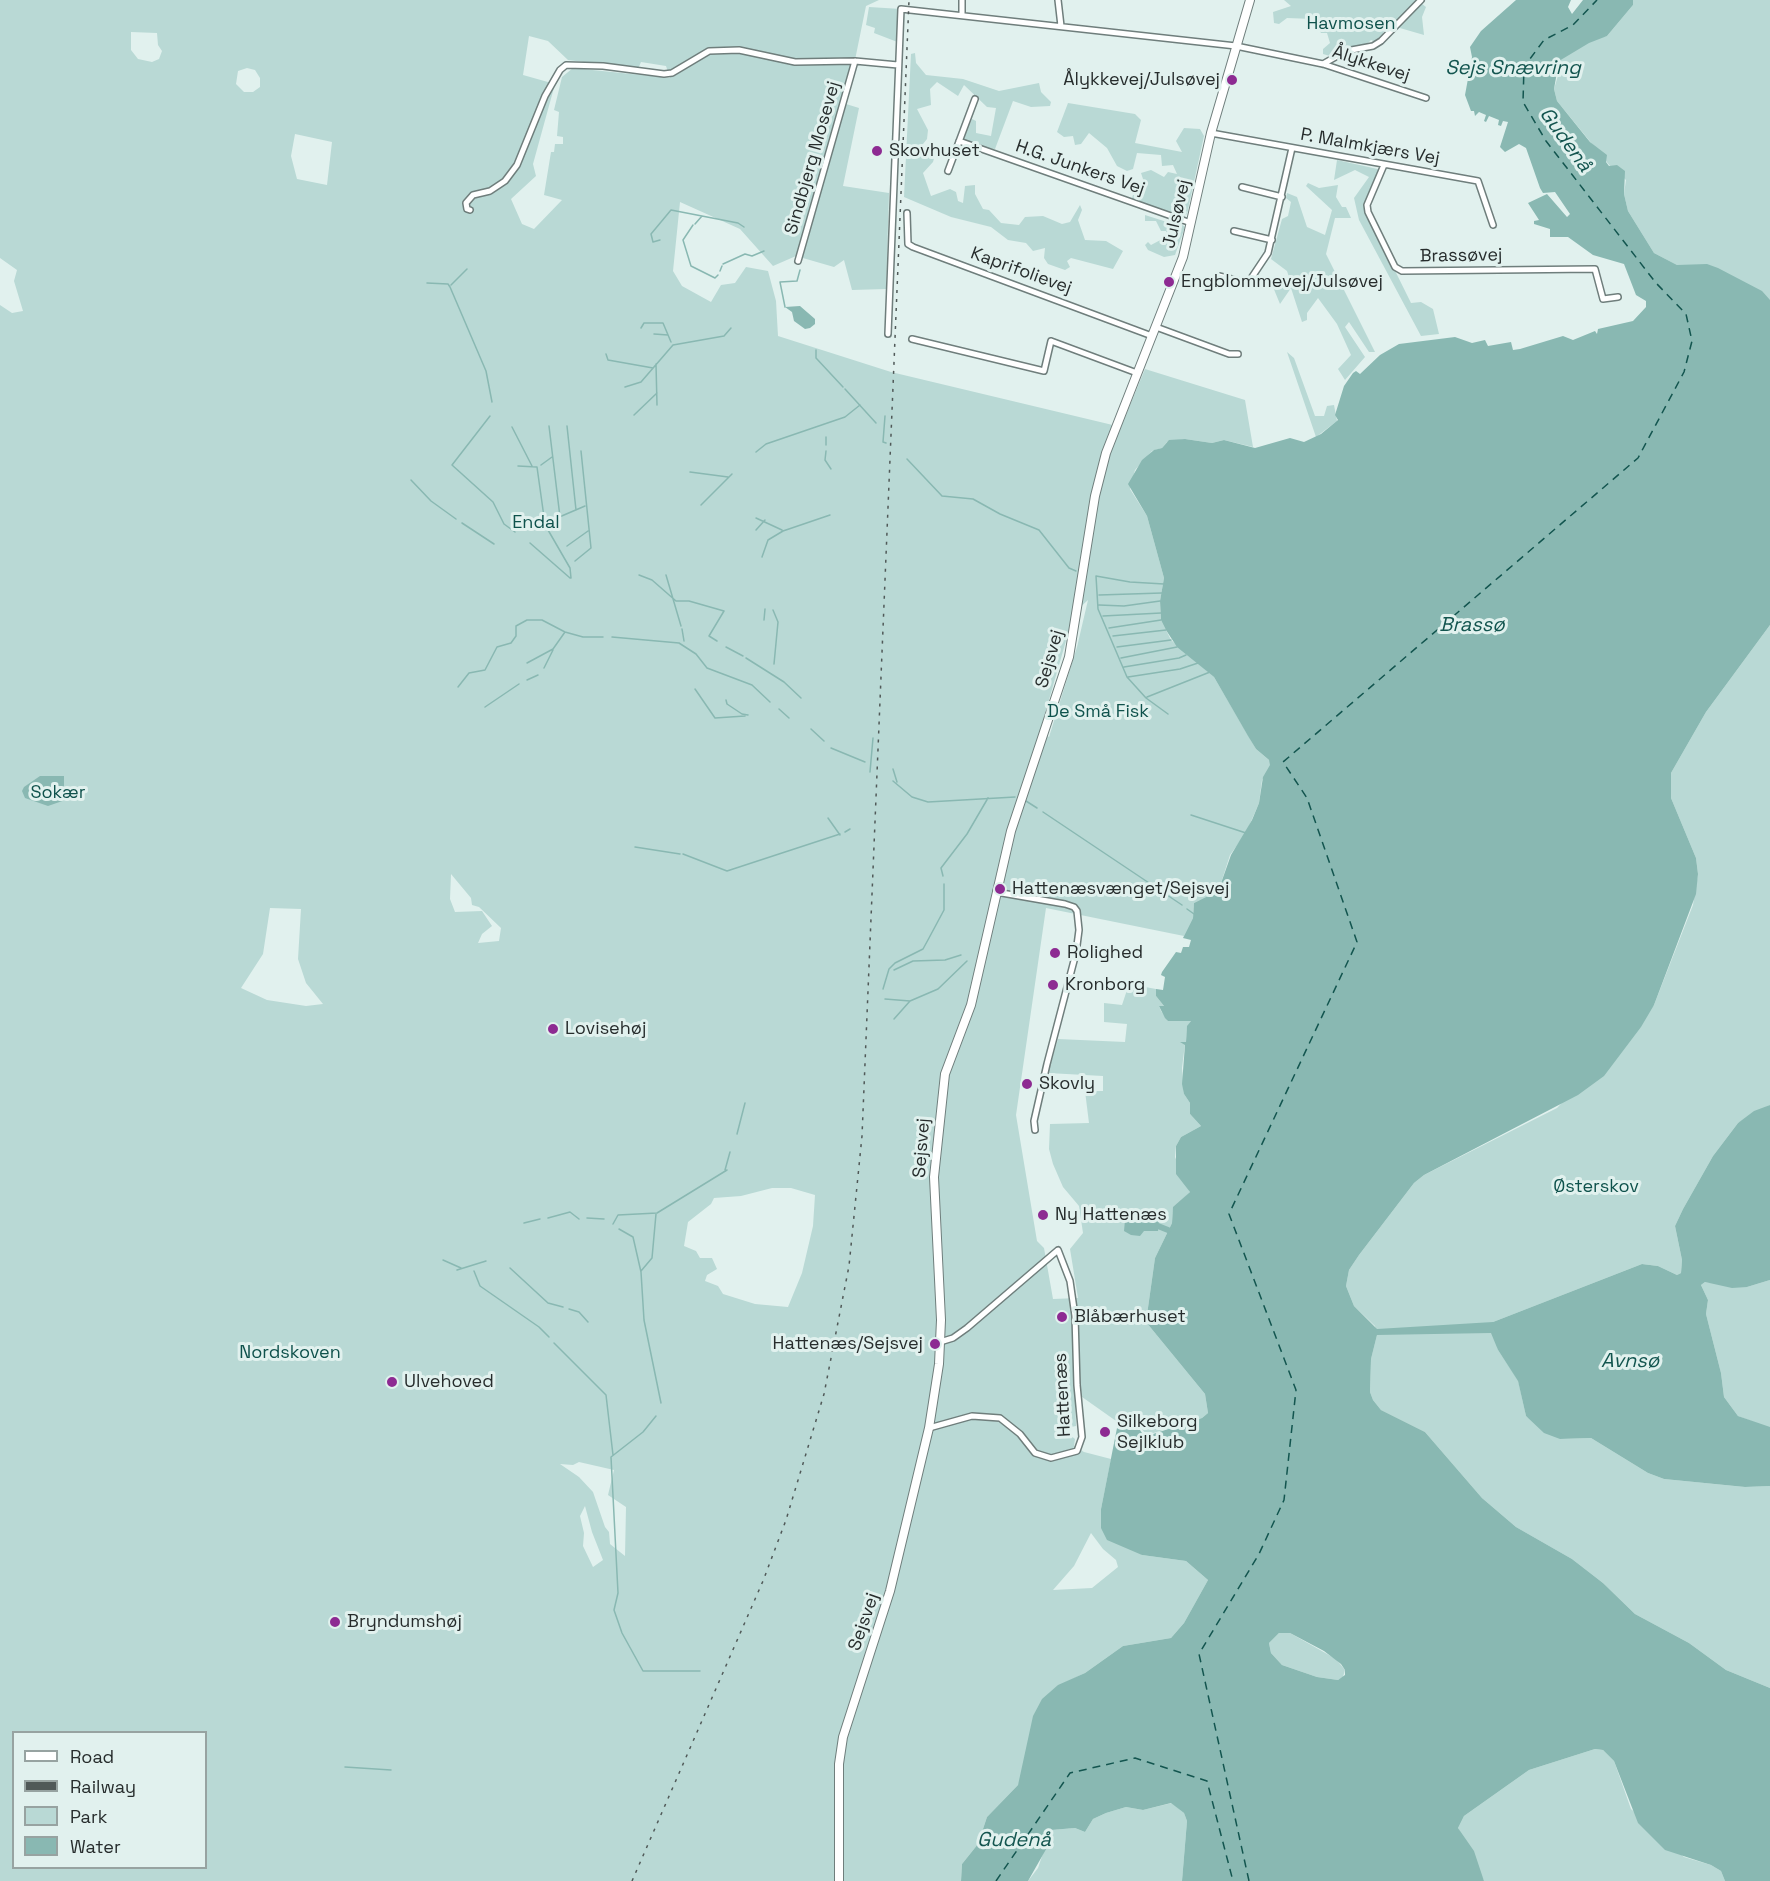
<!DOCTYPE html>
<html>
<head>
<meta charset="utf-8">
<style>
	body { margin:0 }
	#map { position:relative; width:1770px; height:1881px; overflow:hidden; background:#e1f1ee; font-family:"Space Grotesk",sans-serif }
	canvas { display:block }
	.legend { position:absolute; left:12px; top:1731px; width:195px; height:138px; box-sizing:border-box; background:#e1f1ee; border:2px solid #97a3a1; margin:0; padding:8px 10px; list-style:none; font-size:18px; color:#272d2d }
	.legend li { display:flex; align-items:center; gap:12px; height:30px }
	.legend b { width:30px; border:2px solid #97a3a1 }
</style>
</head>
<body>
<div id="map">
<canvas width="1770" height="1881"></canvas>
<ul class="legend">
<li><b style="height:8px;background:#fff"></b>Road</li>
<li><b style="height:8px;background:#505958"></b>Railway</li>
<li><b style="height:16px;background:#b9d9d5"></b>Park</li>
<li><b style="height:16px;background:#89b8b2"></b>Water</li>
</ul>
</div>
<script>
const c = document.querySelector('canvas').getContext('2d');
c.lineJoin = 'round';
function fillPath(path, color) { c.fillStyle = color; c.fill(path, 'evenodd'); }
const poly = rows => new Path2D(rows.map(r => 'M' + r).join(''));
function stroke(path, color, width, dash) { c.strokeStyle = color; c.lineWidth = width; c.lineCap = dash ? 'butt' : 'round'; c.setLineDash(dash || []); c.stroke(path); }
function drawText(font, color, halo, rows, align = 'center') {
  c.font = font + ' "Space Grotesk",sans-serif'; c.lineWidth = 6; c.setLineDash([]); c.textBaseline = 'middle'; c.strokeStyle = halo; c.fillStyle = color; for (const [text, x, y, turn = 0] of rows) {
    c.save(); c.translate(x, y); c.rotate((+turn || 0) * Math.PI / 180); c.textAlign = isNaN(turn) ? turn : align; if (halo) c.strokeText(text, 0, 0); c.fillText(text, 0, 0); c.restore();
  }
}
const green = poly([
	[0,0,879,0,866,6,846,104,859,108,843,186,889,193,886,289,852,290,844,260,834,267,796,256,773,266,740,229,680,202,673,271,682,286,711,302,721,285,735,283,746,267,768,271,776,301,778,336,891,372,1121,427,1145,369,1245,400,1253,447,1224,440,1212,443,1185,439,1167,442,1162,448,1152,451,1135,470,1130,489,1147,516,1164,578,1160,601,1161,620,1171,640,1214,677,1256,749,1270,761,1270,768,1262,780,1259,803,1246,833,1230,855,1220,886,1214,893,1194,903,1193,918,1184,936,1046,908,1016,1115,1037,1241,1044,1248,1053,1299,1078,1298,1070,1249,1083,1233,1079,1206,1063,1187,1053,1164,1049,1149,1050,1124,1089,1123,1085,1091,1103,1091,1103,1076,1048,1073,1058,1039,1125,1042,1127,1024,1104,1022,1104,1003,1122,1005,1129,984,1156,989,1156,996,1164,1006,1159,1006,1161,1011,1168,1021,1191,1021,1187,1027,1186,1042,1181,1042,1185,1044,1182,1068,1184,1094,1190,1103,1190,1114,1201,1126,1181,1137,1176,1146,1175,1157,1190,1192,1173,1209,1172,1223,1155,1258,1146,1322,1205,1394,1208,1413,1202,1418,1147,1435,1138,1425,1126,1428,1075,1392,1076,1426,1071,1427,1070,1435,1075,1439,1074,1446,1084,1452,1111,1459,1101,1509,1142,1555,1186,1561,1208,1580,1184,1623,1171,1638,1123,1646,1085,1673,1058,1686,1045,1734,1018,1785,987,1817,978,1844,962,1864,961,1881,0,1881,0,305,12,313,23,311,14,281,17,270,0,258],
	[131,32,157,33,158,45,162,51,159,59,152,62,138,59,131,50],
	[529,36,548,41,568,60,638,69,641,62,666,66,670,78,573,68,562,77,554,110,559,112,557,136,563,137,563,144,555,144,554,152,551,152,544,195,562,200,534,229,522,224,511,199,536,176,533,164,555,84,523,75],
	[247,68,255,70,260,78,260,87,253,92,244,92,236,84,238,71],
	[295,134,332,142,327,185,297,179,291,156],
	[1088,600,1077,647,1049,737,1040,731,1074,613],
	[451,874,471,898,472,905,479,907,501,928,499,941,478,943,482,934,492,926,482,911,455,912,450,899],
	[270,908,301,909,298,959,306,983,323,1004,306,1006,267,1000,241,988,263,954],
	[772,1188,791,1188,815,1195,813,1226,802,1273,788,1307,755,1304,723,1294,718,1286,705,1281,707,1275,717,1269,712,1258,700,1258,696,1251,684,1246,688,1222,711,1204,714,1198,741,1196],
	[579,1462,614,1470,608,1495,626,1507,625,1556,610,1544,609,1532,605,1527,593,1492,579,1477,560,1464,573,1465],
	[585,1506,592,1532,603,1560,593,1567,583,1546,584,1533,580,1516],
	[1091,1533,1103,1549,1116,1560,1118,1567,1092,1588,1053,1590,1074,1566],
	[14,1732,206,1732,206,1868,14,1868],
	[1284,0,1417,0,1426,7,1422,17,1424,35,1393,26,1383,32,1385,39,1378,43,1371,40,1365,46,1339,50,1330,56,1323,54,1323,49,1330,43,1327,33,1321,33,1313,19,1287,18,1279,24,1274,23,1273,12,1291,6],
	[1633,0,1770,0,1770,314,1654,253,1628,211,1624,194,1626,180,1610,166,1557,101,1554,89,1559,72,1556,65,1569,43,1607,36,1633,5],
	[869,7,901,9,900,43,874,33,875,28,866,25],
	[915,53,916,63,926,75,963,79,999,91,1039,83,1041,92,1051,102,1050,106,1031,107,1013,101,995,149,982,148,964,140,966,131,972,119,976,121,976,133,991,136,996,108,987,107,964,85,958,96,937,82,930,89,931,105,917,109,928,130,927,139,923,144,923,155,928,152,935,155,933,162,923,173,931,196,950,189,956,192,958,201,963,203,965,186,975,185,975,194,983,209,989,210,1001,223,1019,225,1025,217,1043,216,1062,224,1070,222,1080,205,1082,210,1078,220,1085,240,1106,241,1123,251,1113,269,1071,258,1067,261,1070,267,1065,270,1048,264,1044,258,1045,248,1033,251,1026,243,1008,240,991,227,951,217,904,197,911,54],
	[1068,103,1135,114,1141,120,1135,143,1182,152,1176,141,1184,128,1200,129,1204,136,1187,214,1181,218,1131,201,1133,195,1139,196,1146,188,1141,173,1151,170,1164,177,1168,172,1177,174,1173,165,1162,166,1161,155,1137,153,1133,169,1127,171,1117,166,1107,148,1089,133,1081,144,1075,145,1073,136,1064,137,1057,132],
	[1337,160,1382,170,1365,210,1411,303,1421,302,1433,309,1439,334,1421,336,1359,220,1354,198,1369,177,1355,170,1334,180],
	[1308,183,1319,188,1338,185,1336,197,1342,207,1346,207,1351,218,1335,218,1326,254,1375,352,1369,352,1349,322,1345,327,1365,357,1345,380,1338,369,1351,355,1337,324,1318,298,1307,313,1307,320,1302,322,1291,288,1280,304,1273,287,1281,287,1290,280,1287,271,1271,259,1282,219,1288,216,1291,202,1286,198,1287,193,1297,197,1307,227,1325,235,1332,210,1306,186],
	[1145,215,1170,223,1179,222,1185,227,1175,255,1164,257,1148,250,1145,245,1148,242,1151,245,1168,236,1166,231,1161,231,1156,221,1145,221],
	[1287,352,1294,358,1315,416,1324,416,1327,406,1334,405,1337,421,1316,437],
	[1770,625,1770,1105,1738,1123,1713,1156,1683,1209,1675,1226,1682,1260,1681,1273,1677,1275,1658,1266,1642,1264,1493,1322,1498,1350,1518,1380,1526,1416,1561,1439,1591,1438,1648,1473,1664,1479,1745,1487,1770,1486,1770,1688,1726,1670,1689,1643,1635,1614,1603,1583,1572,1559,1516,1527,1482,1498,1425,1432,1381,1410,1373,1400,1370,1392,1371,1359,1377,1335,1375,1326,1354,1306,1346,1286,1349,1270,1359,1255,1414,1183,1424,1175,1557,1108,1654,1005,1693,905,1698,874,1696,858,1671,798,1671,773,1706,712],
	[1770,1280,1770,1427,1769,1428,1738,1416,1724,1397,1721,1373,1706,1314,1708,1300,1701,1285,1705,1282,1747,1287],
	[1279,1633,1290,1633,1336,1659,1345,1670,1343,1677,1338,1680,1317,1677,1282,1665,1271,1653,1269,1643],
	[1595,1749,1603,1750,1614,1761,1631,1809,1684,1857,1711,1865,1721,1871,1725,1881,1484,1881,1458,1828,1464,1816,1529,1770],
	[1172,1803,1184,1813,1187,1821,1182,1881,1028,1881,1038,1868,1051,1830,1075,1828,1085,1832,1093,1819,1106,1813,1126,1807,1143,1810]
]);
const water = poly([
	[1516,0,1571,0,1568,7,1572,14,1583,0,1633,0,1633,5,1607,36,1589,43,1559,61,1554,89,1557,101,1590,142,1607,155,1606,162,1609,166,1617,165,1625,171,1624,194,1628,211,1654,253,1677,265,1707,264,1718,268,1762,291,1770,300,1770,625,1706,712,1671,773,1671,798,1696,858,1698,874,1696,894,1654,1005,1641,1027,1604,1076,1578,1095,1424,1175,1414,1183,1359,1255,1349,1270,1346,1286,1354,1306,1377,1329,1493,1322,1642,1264,1658,1266,1677,1275,1681,1273,1682,1260,1675,1226,1683,1209,1713,1156,1738,1123,1754,1111,1770,1105,1770,1280,1747,1287,1732,1288,1705,1282,1701,1285,1708,1300,1706,1314,1721,1373,1724,1397,1738,1416,1770,1427,1770,1486,1745,1487,1664,1479,1648,1473,1591,1438,1560,1439,1544,1433,1526,1416,1518,1381,1498,1350,1491,1333,1377,1335,1371,1359,1370,1392,1373,1400,1381,1410,1425,1432,1482,1498,1516,1527,1572,1559,1603,1583,1635,1614,1689,1643,1726,1670,1770,1688,1770,1881,1725,1881,1721,1871,1711,1865,1665,1850,1638,1823,1614,1761,1603,1750,1595,1749,1529,1770,1464,1816,1458,1828,1474,1851,1484,1881,1182,1881,1187,1821,1184,1813,1171,1803,1143,1810,1126,1807,1106,1813,1093,1819,1085,1832,1075,1828,1051,1830,1053,1837,1028,1881,961,1881,962,1864,978,1844,987,1817,1018,1785,1033,1716,1042,1699,1058,1685,1085,1673,1123,1646,1171,1638,1184,1623,1208,1580,1186,1561,1142,1555,1107,1540,1101,1528,1101,1509,1117,1428,1120,1425,1126,1428,1136,1424,1142,1433,1150,1435,1202,1418,1208,1413,1205,1394,1146,1322,1155,1258,1172,1223,1173,1207,1190,1192,1176,1174,1176,1146,1181,1137,1201,1126,1190,1114,1190,1103,1184,1094,1182,1084,1185,1045,1180,1042,1186,1042,1187,1026,1191,1021,1168,1021,1165,1018,1159,1006,1164,1006,1156,996,1156,989,1163,990,1165,977,1161,975,1162,972,1176,952,1181,953,1183,947,1189,947,1191,940,1183,938,1193,918,1194,903,1214,893,1220,886,1231,855,1252,820,1259,803,1263,777,1270,765,1269,760,1256,749,1248,736,1214,677,1177,647,1166,630,1161,620,1160,601,1164,578,1147,516,1128,484,1142,460,1154,450,1162,448,1169,440,1185,439,1212,443,1224,440,1255,448,1290,438,1304,442,1321,434,1338,420,1335,415,1344,386,1353,373,1356,371,1360,374,1380,355,1399,344,1455,337,1472,343,1485,340,1488,346,1511,342,1513,350,1520,349,1563,336,1573,340,1595,331,1597,334,1598,329,1633,321,1646,307,1646,301,1636,295,1624,264,1593,255,1568,237,1550,237,1550,229,1534,224,1534,221,1539,220,1528,203,1547,194,1567,217,1570,214,1555,192,1543,193,1540,188,1526,148,1519,144,1505,152,1500,147,1508,122,1503,121,1501,126,1498,125,1499,120,1489,116,1486,122,1484,121,1486,115,1479,112,1475,116,1474,111,1471,111,1465,95,1472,57,1470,47,1481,31],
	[1279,1633,1290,1633,1324,1651,1341,1664,1345,1670,1345,1675,1338,1680,1317,1677,1282,1665,1271,1653,1269,1643],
	[800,306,815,319,815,324,810,328,805,329,794,321,792,312,785,307],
	[40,776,64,776,64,793,71,798,48,806,25,798,22,791,24,787],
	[1159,1219,1158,1231,1144,1231,1140,1236,1131,1235,1124,1231,1125,1220]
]);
const stream = poly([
	[695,224,702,216],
	[693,225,683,240,691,266,715,278,718,275],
	[660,240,653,242,651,234,671,210,738,223,744,227],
	[723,264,745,254,752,256,764,251],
	[720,271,722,266],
	[427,283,448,284,450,287,486,371,492,402],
	[451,285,467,269],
	[785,307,780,282,797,281,800,270],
	[641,328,644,323,663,323,671,342],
	[654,334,668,335],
	[816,350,816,358,843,387],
	[606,354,608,360,653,368],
	[656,364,657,405],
	[625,387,641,382,673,345,724,336,731,328],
	[845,389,876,423],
	[634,415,657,393],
	[490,416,452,465,493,502,504,524,515,532],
	[885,416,883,442,886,443],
	[549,426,560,517],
	[567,426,576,510],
	[512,427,532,466],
	[826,445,826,437],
	[826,451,825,460,831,469],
	[756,452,766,444,845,417,860,405],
	[907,459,942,496,973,499,1000,514,1039,530,1069,568,1076,571],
	[541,465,552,457],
	[518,466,537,467,544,517],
	[690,472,728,477],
	[411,480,431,501,456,519],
	[701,505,732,474],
	[756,518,782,530],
	[550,521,585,506],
	[462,523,494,544],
	[544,523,570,568,571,578],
	[756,530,765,520],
	[530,543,570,578],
	[567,546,588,531],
	[762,557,768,540,783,531,830,515],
	[575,561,591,548,581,451],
	[639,575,652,580,676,601,689,601,724,611,709,636,717,641],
	[666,575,681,626],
	[1164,584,1130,582,1096,576,1098,609,1127,677,1146,698,1168,714],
	[1099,595,1162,593],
	[1099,605,1124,606,1160,601],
	[773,610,778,622,774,664],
	[1103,616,1161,613],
	[764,620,765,609],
	[1109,628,1161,620],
	[682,629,684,641],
	[1113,636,1166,630],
	[612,637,679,643,696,654,707,668,752,685,770,702],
	[726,647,743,656],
	[1117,647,1171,640],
	[746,658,784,682,801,698],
	[1121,658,1177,647],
	[527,663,553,649,565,632],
	[1124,667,1179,658,1186,655],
	[544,668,553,650],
	[1128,677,1180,669,1198,663],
	[527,680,538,675],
	[458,687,469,673,485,670,497,647,511,643,516,636,516,626,527,620,542,620,565,632,583,637,603,637],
	[695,689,715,718,745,716],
	[1147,697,1210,672],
	[726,700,727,704,742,714,748,715],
	[485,707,519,684],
	[779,709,789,718],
	[811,729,824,741],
	[831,748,865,762],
	[893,769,897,782],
	[870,772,873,738],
	[893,781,912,797,928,802,1015,797],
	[1026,801,1037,808],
	[1043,812,1182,905],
	[1191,815,1246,833],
	[828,818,840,835],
	[845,832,850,829],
	[635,847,680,854],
	[683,854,727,871,840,834],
	[943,876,941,868,967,834,988,798],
	[1187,909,1194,914],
	[894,970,913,961,945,960,961,955],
	[883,989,889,969,895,963,923,949,929,938,944,910,944,884],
	[885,999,910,1001],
	[894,1019,910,1001,938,989,967,961],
	[737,1134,745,1103],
	[725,1170,730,1152],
	[548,1218,570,1212,579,1219],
	[587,1218,604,1219],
	[524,1223,540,1219],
	[613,1224,618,1215,657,1213,727,1170],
	[619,1229,633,1237,641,1272,644,1320,661,1403],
	[443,1260,461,1268],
	[510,1268,548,1303,563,1307],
	[457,1270,486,1261],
	[474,1271,480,1286,539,1327,549,1337],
	[641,1271,652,1258,656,1214],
	[569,1309,579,1312,588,1322],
	[554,1343,606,1395,613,1455],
	[656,1416,643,1432,611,1457,618,1593,614,1610,622,1633,643,1671,700,1671],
	[345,1767,391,1770]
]);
const canal = poly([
	[1158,1226,1168,1230]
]);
const ferry = poly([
	[996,1881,1070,1773,1135,1758,1207,1781,1233,1881],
	[1249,1881,1199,1654,1259,1554,1284,1500,1296,1390,1229,1214,1357,942,1307,798,1283,762,1638,458,1684,372,1692,341,1686,314,1656,283,1546,141,1523,102,1524,67,1544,40,1573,25,1597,0]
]);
const street = poly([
	[962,0,962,15],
	[1058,0,1061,26],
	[1323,64,1346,51,1373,46,1381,41,1421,0],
	[1211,133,1478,181,1493,225],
	[959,141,1191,223],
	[1384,165,1367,205,1368,212,1395,267,1402,271,1595,269,1603,299,1618,297],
	[948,171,975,99],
	[1242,187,1282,197],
	[470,210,467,209,466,203,473,195,490,191,505,181,517,165,545,96,560,70,566,65,603,66,664,74,672,73,709,51,739,50,795,62,855,61,898,65],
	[907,213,908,244,913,247,1152,336],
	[1234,231,1272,240],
	[798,261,855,61],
	[1219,276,1248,283,1268,253,1292,148],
	[1156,327,1229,354,1238,354],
	[888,334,901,9,1236,46,1323,64,1426,98],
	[912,339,1044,371,1051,341,1137,373],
	[996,892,1065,904,1074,907,1077,911,1079,930,1076,953,1047,1064,1034,1121,1035,1130],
	[929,1428,972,1416,1000,1418,1020,1434,1035,1453,1051,1458,1077,1451,1082,1437,1077,1385,1075,1316,1070,1281,1058,1250,967,1328,953,1338,940,1342]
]);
const secondary = poly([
	[839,1881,839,1764,843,1737,890,1591,929,1428,939,1364,941,1320,934,1177,945,1074,971,1005,1011,831,1069,657,1095,496,1106,453,1183,257,1211,133,1250,0]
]);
const rail = poly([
	[632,1881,763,1581,786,1520,824,1394,849,1266,862,1136,909,0]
]);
const markers = [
	[1232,80,6,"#8d2a92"],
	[877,151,6,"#8d2a92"],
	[1169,282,6,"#8d2a92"],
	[1000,889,6,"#8d2a92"],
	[1055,953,6,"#8d2a92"],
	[1053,985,6,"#8d2a92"],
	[553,1029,6,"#8d2a92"],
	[1027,1084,6,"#8d2a92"],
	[1043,1215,6,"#8d2a92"],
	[1062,1317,6,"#8d2a92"],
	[935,1344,6,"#8d2a92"],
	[392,1382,6,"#8d2a92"],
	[1105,1432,6,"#8d2a92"],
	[335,1622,6,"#8d2a92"]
];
const parkNames = [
	["Havmosen",1351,24],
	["Endal",536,523],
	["De Små Fisk",1098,712],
	["Sokær",58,793],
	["Østerskov",1596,1187],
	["Nordskoven",290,1353]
];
const streetNames = [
	["Ålykkevej",1371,64,18],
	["P. Malmkjærs Vej",1370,147,10],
	["Sindbjerg Mosevej",813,158,-74],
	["H.G. Junkers Vej",1080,168,19],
	["Julsøvej",1177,214,-77],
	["Brassøvej",1461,256,-1],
	["Kaprifolievej",1021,271,20],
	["Sejsvej",1050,659,-74],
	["Sejsvej",922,1148,-86],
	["Hattenæs",1063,1395,-93],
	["Sejsvej",864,1622,-71]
];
const poiNames = [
	["Ålykkevej/Julsøvej",1220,80,"right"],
	["Skovhuset",889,151],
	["Engblommevej/Julsøvej",1181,282],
	["Hattenæsvænget/Sejsvej",1012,889],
	["Rolighed",1067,953],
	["Kronborg",1065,985],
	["Lovisehøj",565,1029],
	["Skovly",1039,1084],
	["Ny Hattenæs",1055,1215],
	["Blåbærhuset",1074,1317],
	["Hattenæs/Sejsvej",923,1344,"right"],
	["Ulvehoved",404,1382],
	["Silkeborg",1117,1422],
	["Sejlklub",1117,1443],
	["Bryndumshøj",347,1622]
];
const waterNames = [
	["Sejs Snævring",1513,69],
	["Gudenå",1565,140,54],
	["Brassø",1472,626],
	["Avnsø",1630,1362],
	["Gudenå",1014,1841]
];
fillPath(green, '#b9d9d5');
fillPath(water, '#89b8b2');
stroke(stream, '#89b8b2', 1.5);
stroke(canal, '#89b8b2', 6);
stroke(ferry, '#13554f', 1.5, [8, 6]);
stroke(street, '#6f7e7c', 8);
stroke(secondary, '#6f7e7c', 10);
stroke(street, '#fff', 5);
stroke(secondary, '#fff', 8);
stroke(rail, '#505958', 1.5, [3, 6]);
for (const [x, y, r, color] of markers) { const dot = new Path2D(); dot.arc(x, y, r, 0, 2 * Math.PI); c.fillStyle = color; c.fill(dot); stroke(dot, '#e1f1ee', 2); }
drawText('18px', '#0f524c', '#e1f1ee', parkNames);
drawText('18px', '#272d2d', '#e1f1ee', streetNames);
drawText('18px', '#272d2d', '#e1f1ee', poiNames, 'left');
drawText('italic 20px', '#13554f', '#e1f1ee', waterNames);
</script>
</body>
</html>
